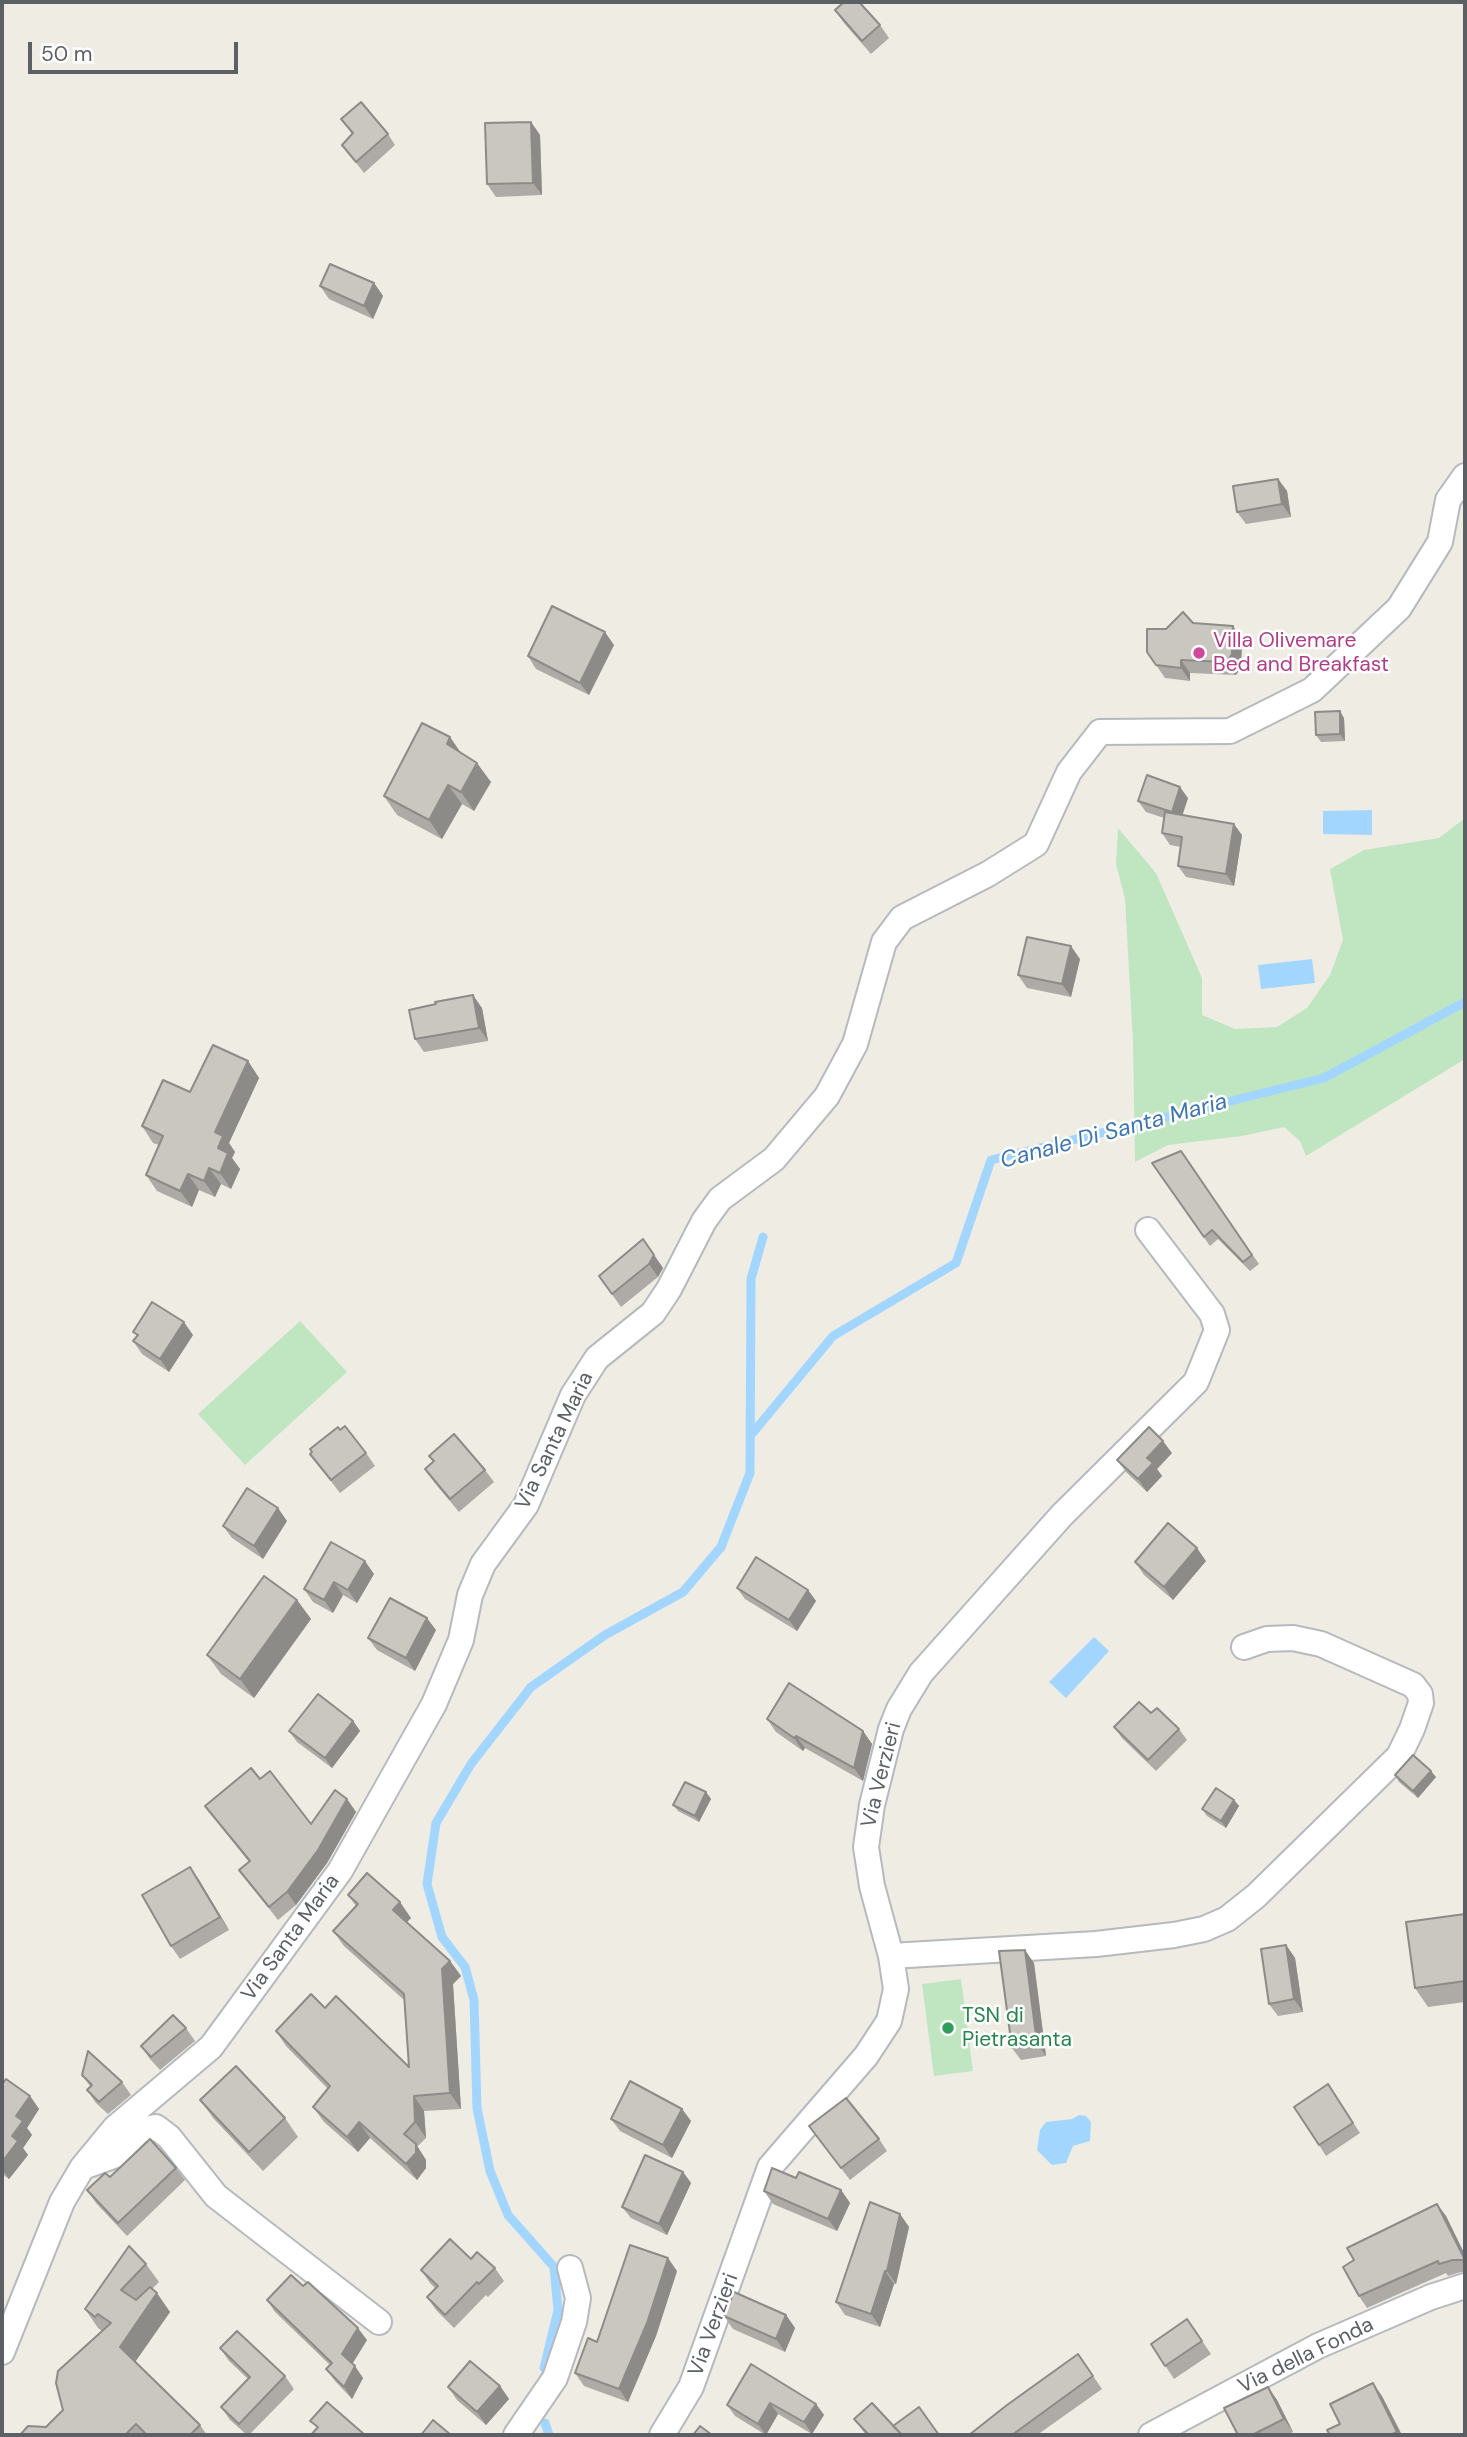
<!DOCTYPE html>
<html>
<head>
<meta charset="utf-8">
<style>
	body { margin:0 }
	#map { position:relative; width:1467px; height:2437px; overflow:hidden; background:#efece4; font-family:"DM Sans",sans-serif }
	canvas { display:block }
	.frame { position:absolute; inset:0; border:4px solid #5c6065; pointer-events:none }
	.scale { position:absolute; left:28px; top:42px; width:210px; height:32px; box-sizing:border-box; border:4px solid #5c6065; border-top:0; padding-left:9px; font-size:21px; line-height:24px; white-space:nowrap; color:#5c6065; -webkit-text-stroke:5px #fff; paint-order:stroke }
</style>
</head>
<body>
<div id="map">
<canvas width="1467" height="2437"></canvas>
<div class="frame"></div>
<div class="scale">50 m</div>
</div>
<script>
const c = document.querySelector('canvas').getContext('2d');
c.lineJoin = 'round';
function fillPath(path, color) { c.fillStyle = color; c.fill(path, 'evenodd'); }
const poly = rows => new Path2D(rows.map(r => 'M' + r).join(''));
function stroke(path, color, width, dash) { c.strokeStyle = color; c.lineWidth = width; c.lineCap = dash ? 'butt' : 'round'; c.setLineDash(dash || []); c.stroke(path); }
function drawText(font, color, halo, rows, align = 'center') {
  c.font = font + ' "DM Sans",sans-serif'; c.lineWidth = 5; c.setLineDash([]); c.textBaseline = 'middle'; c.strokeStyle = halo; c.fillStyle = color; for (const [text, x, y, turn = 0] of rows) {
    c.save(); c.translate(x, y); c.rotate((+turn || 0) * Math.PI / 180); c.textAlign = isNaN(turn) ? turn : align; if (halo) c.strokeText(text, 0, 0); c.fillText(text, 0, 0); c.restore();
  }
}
const green = poly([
	[1465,818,1465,1059,1306,1156,1300,1141,1284,1127,1242,1136,1168,1145,1135,1162,1133,1043,1125,899,1116,864,1118,828,1156,873,1202,978,1202,1015,1235,1029,1277,1027,1307,1008,1330,975,1343,940,1330,869,1364,850,1439,838],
	[300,1321,347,1372,245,1465,198,1414],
	[961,1979,973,2071,934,2076,922,1984]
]);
const water = poly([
	[1372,810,1372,835,1323,834,1323,811],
	[1312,959,1315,983,1261,989,1258,965],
	[1094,1637,1109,1651,1066,1698,1049,1682],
	[1079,2115,1086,2116,1091,2122,1090,2141,1073,2146,1066,2163,1052,2165,1037,2150,1040,2130,1046,2122,1072,2119]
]);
const stream = poly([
	[751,1435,833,1336,956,1263,991,1160,1324,1078,1465,1002],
	[544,2368,558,2310,554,2267,508,2215,490,2171,477,2108,474,2000,465,1967,442,1937,427,1884,436,1823,471,1764,531,1687,605,1635,683,1592,721,1547,750,1473,751,1279,763,1237],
	[545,2423,549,2435]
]);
const street = poly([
	[891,1956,1096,1944,1174,1935,1204,1929,1227,1919,1256,1896,1399,1756,1412,1729,1421,1703,1420,1694,1413,1685,1321,1644,1293,1638,1267,1639,1244,1647],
	[83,2167,116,2155,139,2131,156,2127,169,2137,216,2196,379,2322],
	[2,2352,62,2202,82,2168,115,2128,211,2047,340,1871,434,1704,461,1640,470,1595,483,1564,526,1505,573,1395,597,1358,653,1313,669,1289,704,1221,720,1199,774,1159,827,1096,855,1044,884,942,902,918,988,874,1036,844,1069,772,1100,732,1230,731,1312,690,1399,608,1440,542,1448,500,1465,476],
	[516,2435,555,2378,574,2322,578,2298,570,2268],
	[662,2435,691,2387,770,2167,866,2056,889,2021,896,1989,891,1956,872,1886,866,1847,872,1805,891,1729,899,1709,921,1673,1062,1515,1196,1382,1217,1330,1212,1314,1148,1230],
	[1151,2435,1318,2346,1431,2297,1465,2286]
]);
const wall = poly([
	[835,10,880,25,889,38,871,54,844,23],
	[341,119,388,134,395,145,364,173,342,145,352,134],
	[531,122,540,135,542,195,496,197,487,184],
	[374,283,383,296,373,319,329,299,320,286],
	[1278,479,1287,491,1291,517,1246,524,1237,512],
	[1193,623,1242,639,1241,667,1236,675,1190,673,1190,681,1165,678,1147,652,1166,629],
	[614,645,589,695,536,669,528,656],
	[1344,718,1345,741,1321,742,1316,735],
	[450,737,460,752,491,782,474,811,462,804,442,839,397,815,384,796],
	[1188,798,1182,815,1242,835,1234,886,1186,877,1178,866,1181,847,1170,845,1162,833,1164,818,1146,812,1138,801],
	[1080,959,1071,997,1027,988,1018,975],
	[482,1008,488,1041,424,1052,415,1039],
	[248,1061,259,1078,229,1143,235,1152,232,1158,240,1169,231,1189,221,1184,215,1197,199,1190,192,1207,157,1191,146,1175,159,1145,153,1143,142,1126,190,1092],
	[1181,1151,1259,1264,1250,1271,1218,1239,1210,1246,1152,1163],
	[643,1239,663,1268,658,1277,621,1307,599,1276],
	[133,1332,193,1335,169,1372,142,1354,133,1341,137,1336],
	[340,1430,366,1453,375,1466,340,1493,310,1454],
	[1172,1453,1157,1469,1162,1476,1147,1492,1126,1472,1117,1460],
	[429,1456,485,1470,494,1482,459,1512,434,1482,425,1469,433,1462],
	[287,1521,263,1559,232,1538,223,1526],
	[1206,1561,1173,1600,1144,1575,1135,1562],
	[374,1574,357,1603,343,1595,333,1613,313,1602,304,1589],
	[737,1588,808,1590,816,1601,797,1631,745,1599],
	[297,1600,311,1619,254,1698,221,1674,207,1655],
	[436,1630,415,1671,377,1650,368,1638],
	[1151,1713,1179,1729,1187,1740,1156,1771,1122,1738,1114,1727],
	[767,1719,863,1731,872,1744,863,1781,805,1748,803,1751,776,1732],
	[353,1721,360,1731,332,1768,297,1742,289,1731],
	[1395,1775,1436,1777,1418,1798,1399,1782],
	[260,1779,311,1824,347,1799,356,1812,327,1863,296,1905,278,1920,239,1870,249,1862,205,1806],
	[706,1792,711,1799,699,1822,678,1811,673,1805],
	[1234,1800,1239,1806,1226,1828,1207,1816,1202,1809],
	[190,1867,199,1880,229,1930,180,1959,171,1946],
	[348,1895,411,1918,407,1922,450,1961,461,1976,453,1984,461,2109,424,2111,426,2138,417,2147,426,2160,426,2168,417,2180,370,2138,358,2152,324,2122,313,2107,328,2089,286,2046,276,2031,325,2008,409,2067,404,2000,344,1946,333,1931,356,1906],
	[1465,1914,1465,2002,1428,2007,1415,1988],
	[1286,1945,1295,1958,1303,2012,1278,2016,1269,2004],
	[1034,1963,1046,2056,1021,2060,1012,2048],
	[186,2028,195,2041,160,2070,150,2059,141,2046],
	[82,2075,122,2082,131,2095,108,2114,96,2103,87,2090,90,2086],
	[2,2084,30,2096,39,2109,27,2128,32,2135,23,2148,28,2155,9,2179,2,2174],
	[1328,2084,1360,2133,1326,2156,1319,2145],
	[200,2100,285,2118,298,2137,263,2171,214,2119],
	[682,2109,691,2121,672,2158,620,2131,611,2119],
	[809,2126,879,2139,887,2151,850,2180],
	[176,2168,185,2180,127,2236,96,2203,87,2190],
	[683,2172,691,2183,667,2235,631,2218,622,2207],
	[796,2178,841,2190,850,2203,837,2231,773,2204,764,2191],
	[1437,2204,1446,2216,1465,2255,1465,2272,1461,2272,1448,2276,1446,2273,1367,2308,1359,2296],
	[900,2214,909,2227,896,2284,894,2284,880,2327,845,2315,836,2302],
	[471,2259,495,2268,504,2281,488,2297,486,2295,454,2328,436,2310,427,2297,436,2289,430,2283,421,2270],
	[146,2264,159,2282,152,2289,170,2312,135,2362,200,2425,207,2435,20,2435,46,2427,63,2410,102,2331,98,2328,85,2309],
	[677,2271,656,2336,628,2402,584,2386,575,2373,597,2342],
	[303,2286,367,2340,352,2364,363,2378,352,2399,335,2381,326,2369,330,2365,275,2312,267,2300],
	[786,2315,795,2328,785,2352,733,2329,724,2316],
	[1187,2319,1211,2354,1174,2379,1151,2344],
	[220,2348,285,2376,294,2389,249,2435,247,2435,230,2420,221,2407,248,2379,229,2361],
	[1078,2354,1102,2389,1037,2435,969,2435],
	[751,2364,816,2404,824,2415,812,2434,778,2414,766,2435,735,2416,727,2405],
	[500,2386,509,2399,486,2425,457,2400,448,2387],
	[1268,2387,1277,2400,1293,2432,1287,2435,1238,2435],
	[854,2419,894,2427,939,2435,866,2435]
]);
const shadedWall = poly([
	[531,122,540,135,542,195,533,183],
	[374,283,383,296,373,319,364,306],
	[1278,479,1287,491,1291,517,1282,504],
	[1233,626,1242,639,1241,667,1236,675,1227,662],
	[605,632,614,645,589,695,580,683],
	[1181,660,1190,673,1190,681,1181,668],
	[1340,711,1344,718,1345,741,1340,734],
	[450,737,463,756,447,744],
	[477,763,491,782,474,811,461,792],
	[448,785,462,804,442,839,429,820],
	[1180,787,1188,798,1180,823,1172,812],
	[1234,824,1242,835,1234,886,1226,874],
	[1071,946,1080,959,1071,997,1062,984],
	[473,995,482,1008,488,1041,479,1028],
	[248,1061,259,1078,229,1143,235,1152,232,1158,240,1169,231,1189,220,1173,215,1132],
	[209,1168,221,1184,215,1197,204,1181],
	[188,1174,199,1190,192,1207,180,1191],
	[654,1255,663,1268,658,1277,649,1264],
	[184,1322,193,1335,169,1372,160,1359],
	[1163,1441,1172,1453,1157,1469,1162,1476,1147,1492,1138,1479,1147,1458],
	[278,1508,287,1521,263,1559,254,1546],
	[1197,1548,1206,1561,1173,1600,1164,1587],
	[365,1561,374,1574,357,1603,348,1590],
	[334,1582,343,1595,333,1613,324,1600],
	[808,1590,816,1601,797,1631,789,1620],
	[297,1600,311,1619,254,1698,240,1679],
	[427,1618,436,1630,415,1671,406,1658],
	[353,1721,360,1731,332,1768,325,1758],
	[863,1731,872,1744,863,1781,854,1768],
	[796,1736,805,1748,803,1751,794,1738],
	[1431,1771,1436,1777,1418,1798,1413,1791],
	[706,1792,711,1799,699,1822,695,1816],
	[347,1799,356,1812,327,1863,296,1905,287,1892],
	[1234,1800,1239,1806,1226,1828,1221,1821],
	[190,1867,199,1880,229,1930,220,1917],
	[400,1902,411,1918,404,1925,393,1910],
	[1286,1945,1295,1958,1303,2012,1294,1999],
	[1025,1950,1034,1963,1046,2056,1037,2043],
	[450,1961,461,1976,453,1984,461,2109,450,2093,442,1969],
	[30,2096,39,2109,27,2128,32,2135,23,2148,28,2155,9,2179,2,2169,2,2162,12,2136,16,2116],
	[414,2096,424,2111,426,2138,415,2122],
	[682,2109,691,2121,672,2158,663,2145],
	[359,2122,370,2138,358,2152,347,2137],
	[416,2144,426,2160,426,2168,417,2180,406,2164],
	[683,2172,691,2183,667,2235,659,2224],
	[841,2190,850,2203,837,2231,828,2219],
	[1437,2204,1446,2216,1465,2255,1465,2260],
	[900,2214,909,2227,896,2284,887,2271],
	[668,2258,677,2271,656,2336,628,2402,619,2389],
	[885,2271,894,2284,880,2327,871,2314],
	[157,2293,170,2312,133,2365,120,2347],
	[786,2315,795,2328,785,2352,776,2339],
	[358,2328,367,2340,351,2366,342,2354],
	[355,2366,363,2378,352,2399,344,2387],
	[1373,2383,1382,2396,1402,2435,1400,2435,1397,2432],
	[500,2386,509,2399,486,2425,477,2412],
	[1268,2387,1277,2400,1293,2432,1284,2419],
	[770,2403,778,2414,766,2435,758,2424],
	[816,2404,824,2415,812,2434,804,2422]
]);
const building = poly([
	[844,2,859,2,880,25,862,41,835,10,844,2],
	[361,102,388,134,356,162,342,145,353,133,341,119,361,102],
	[531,122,533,183,487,184,485,123,531,122],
	[330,264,374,283,364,306,320,286,330,264],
	[1278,479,1282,504,1237,512,1233,486,1278,479],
	[552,606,605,632,580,683,528,656,552,606],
	[1183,612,1193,623,1233,626,1232,654,1227,662,1181,660,1181,668,1156,665,1147,652,1147,629,1166,629,1183,612],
	[1340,711,1340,734,1316,735,1315,712,1340,711],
	[422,723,450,737,447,744,477,763,461,792,448,785,429,820,384,796,422,723],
	[1147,775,1180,787,1172,812,1138,801,1147,775],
	[1165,812,1234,824,1226,874,1178,866,1182,837,1162,833,1165,812],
	[1027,937,1071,946,1062,984,1018,975,1027,937],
	[473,995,479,1028,415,1039,409,1010,436,1004,435,1002,473,995],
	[213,1045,248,1061,215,1132,223,1136,218,1148,228,1153,220,1173,209,1168,204,1181,188,1174,180,1191,146,1175,163,1136,142,1126,163,1080,190,1092,213,1045],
	[1181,1151,1252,1255,1243,1262,1212,1230,1204,1237,1152,1163,1181,1151],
	[643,1239,654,1255,649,1264,612,1294,599,1276,643,1239],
	[152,1302,184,1322,160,1359,133,1341,138,1335,133,1332,152,1302],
	[345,1426,366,1453,331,1480,310,1454,312,1452,310,1449,338,1427,340,1430,345,1426],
	[1149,1427,1163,1441,1147,1458,1153,1463,1138,1479,1117,1460,1149,1427],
	[454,1434,485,1470,450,1499,425,1469,434,1461,429,1456,454,1434],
	[247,1488,278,1508,254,1546,223,1526,247,1488],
	[1168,1523,1197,1548,1164,1587,1135,1562,1168,1523],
	[331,1542,365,1561,348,1590,334,1582,324,1600,304,1589,331,1542],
	[756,1557,808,1590,789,1620,737,1588,756,1557],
	[264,1576,297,1600,240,1679,207,1655,264,1576],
	[390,1598,427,1618,406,1658,368,1638,390,1598],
	[789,1683,863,1731,854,1768,796,1736,794,1738,767,1719,789,1683],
	[318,1694,353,1721,325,1758,289,1731,318,1694],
	[1139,1702,1151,1713,1157,1708,1179,1729,1148,1760,1114,1727,1139,1702],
	[1413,1755,1431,1771,1413,1791,1395,1775,1413,1755],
	[251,1768,260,1779,270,1771,311,1824,335,1790,347,1799,318,1850,287,1892,269,1907,239,1870,250,1861,205,1806,251,1768],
	[685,1782,706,1792,695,1816,673,1805,685,1782],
	[1216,1788,1234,1800,1221,1821,1202,1809,1216,1788],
	[190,1867,220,1917,171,1946,142,1895,190,1867],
	[367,1873,400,1902,393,1910,450,1961,442,1969,450,2093,414,2096,415,2122,404,2134,416,2144,416,2153,406,2164,359,2122,347,2137,313,2107,330,2086,276,2031,311,1994,325,2008,336,1996,409,2067,404,1994,333,1931,358,1904,348,1895,367,1873],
	[1465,1914,1465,1981,1415,1988,1406,1922,1465,1914],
	[1286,1945,1294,1999,1269,2004,1261,1949,1286,1945],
	[1025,1950,1037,2043,1012,2048,999,1951,1025,1950],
	[173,2015,186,2028,151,2057,141,2046,173,2015],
	[88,2051,122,2082,99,2102,87,2090,92,2085,82,2075,88,2051],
	[236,2066,285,2118,249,2152,200,2100,236,2066],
	[6,2079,30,2096,16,2116,23,2121,12,2136,18,2141,2,2162,2,2084,6,2079],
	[630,2081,682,2109,663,2145,611,2119,630,2081],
	[1328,2084,1353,2123,1319,2145,1294,2107,1328,2084],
	[846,2098,879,2139,841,2168,809,2126,846,2098],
	[150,2139,176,2168,118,2223,87,2190,105,2173,110,2177,150,2139],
	[645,2155,683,2172,659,2224,622,2207,645,2155],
	[772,2168,796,2178,799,2172,841,2190,828,2219,764,2191,772,2168],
	[870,2202,900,2214,887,2271,885,2271,871,2314,836,2302,870,2202],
	[1437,2204,1465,2260,1453,2260,1439,2264,1438,2261,1359,2296,1343,2267,1354,2260,1347,2248,1437,2204],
	[450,2239,471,2259,477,2252,495,2268,479,2284,477,2282,445,2315,427,2297,438,2286,421,2270,450,2239],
	[630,2245,668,2258,647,2323,619,2389,575,2373,588,2338,597,2342,630,2245],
	[129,2246,146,2264,121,2290,136,2300,150,2287,157,2293,120,2347,200,2425,190,2435,147,2435,136,2424,125,2435,20,2435,28,2426,46,2427,63,2410,56,2383,58,2371,111,2323,98,2314,95,2317,85,2309,129,2246],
	[291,2275,303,2286,308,2282,358,2328,342,2354,355,2366,344,2387,326,2369,332,2363,267,2300,291,2275],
	[734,2292,786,2315,776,2339,724,2316,734,2292],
	[1187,2319,1202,2341,1165,2366,1151,2344,1187,2319],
	[237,2331,285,2376,239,2424,221,2407,250,2377,220,2348,237,2331],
	[1078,2354,1093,2376,1012,2435,969,2435,1007,2405,1078,2354],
	[470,2361,500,2386,477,2412,448,2387,470,2361],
	[751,2364,816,2404,804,2422,770,2403,758,2424,727,2405,751,2364],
	[1373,2383,1397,2432,1390,2435,1330,2435,1327,2430,1340,2424,1330,2404,1373,2383],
	[1268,2387,1284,2419,1252,2435,1238,2435,1224,2408,1268,2387],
	[327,2402,365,2435,311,2435,318,2427,310,2421,327,2402],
	[872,2403,902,2435,869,2435,854,2419,872,2403],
	[919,2407,939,2435,902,2435,893,2426,919,2407],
	[433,2420,451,2435,421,2435,433,2420],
	[700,2426,712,2435,693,2435,700,2426]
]);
const markers = [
	[1199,653,7,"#d1479c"],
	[948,2028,7,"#2e9e5b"]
];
const hotelNames = [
	["Villa Olivemare",1213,641],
	["Bed and Breakfast",1213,665]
];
const streetNames = [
	["Via Santa Maria",555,1441,-64],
	["Via Verzieri",882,1775,-76],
	["Via Santa Maria",291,1938,-54],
	["Via Verzieri",714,2325,-70],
	["Via della Fonda",1306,2356,-26]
];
const leisureNames = [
	["TSN di",962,2016],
	["Pietrasanta",962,2040]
];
const waterNames = [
	["Canale Di Santa Maria",1114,1132,-15]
];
fillPath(green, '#c0e6c1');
fillPath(water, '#a3d6ff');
stroke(stream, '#a3d6ff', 9);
stroke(street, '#b6b9be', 28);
stroke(street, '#fff', 24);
fillPath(wall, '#aeaba6');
fillPath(shadedWall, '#8d8b87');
fillPath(building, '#cac7c1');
stroke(building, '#8d8b87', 2);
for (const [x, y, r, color] of markers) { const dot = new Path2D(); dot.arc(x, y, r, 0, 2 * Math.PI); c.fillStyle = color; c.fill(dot); stroke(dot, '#fff', 2.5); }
drawText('21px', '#b23c85', '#fff', hotelNames, 'left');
drawText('21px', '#5c6065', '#fff', streetNames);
drawText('21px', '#27864d', '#fff', leisureNames, 'left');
drawText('italic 23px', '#3f76b2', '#fff', waterNames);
</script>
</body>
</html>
